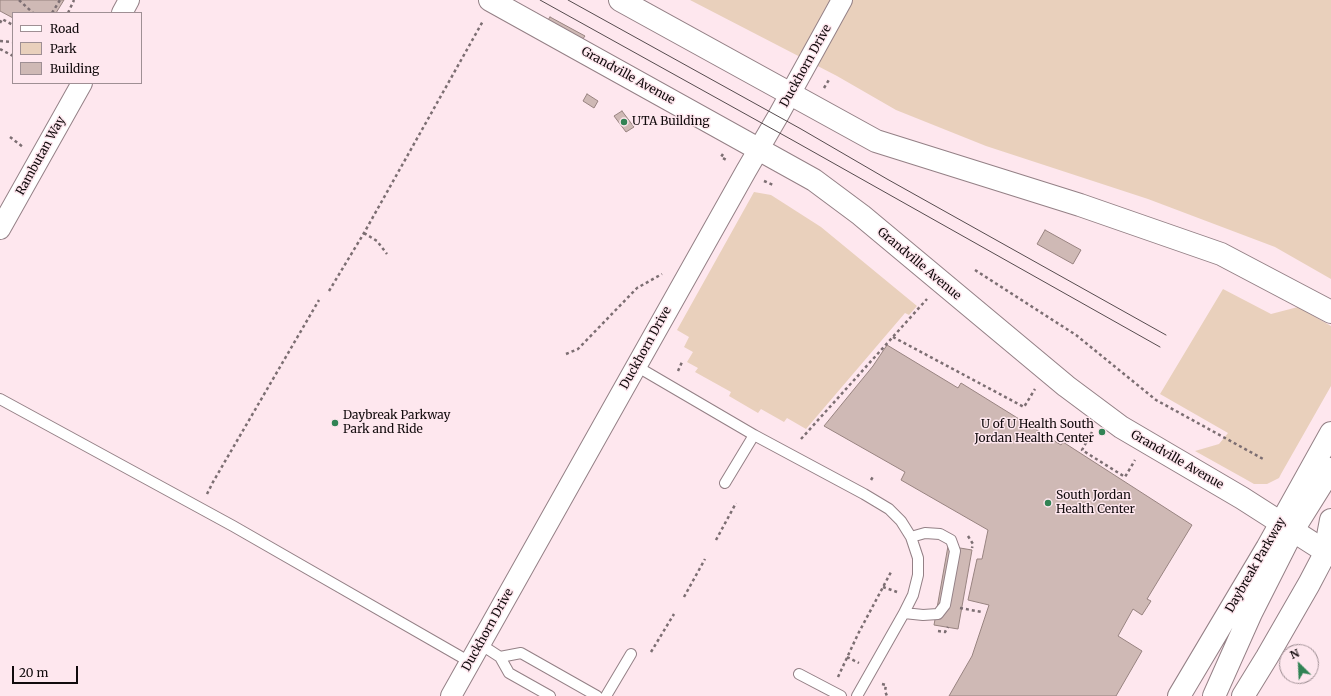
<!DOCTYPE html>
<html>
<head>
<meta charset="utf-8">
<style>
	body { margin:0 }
	#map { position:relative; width:1331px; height:696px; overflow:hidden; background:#fee7ee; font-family:Merriweather,serif }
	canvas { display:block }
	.legend { position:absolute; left:12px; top:12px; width:130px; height:72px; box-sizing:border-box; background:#fee7ee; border:1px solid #9f8f94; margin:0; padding:5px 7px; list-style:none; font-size:12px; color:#110a0c }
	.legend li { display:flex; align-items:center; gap:8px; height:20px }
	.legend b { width:20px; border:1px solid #9f8f94 }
	.north { position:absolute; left:1279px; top:644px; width:40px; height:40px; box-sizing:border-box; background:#fee7ee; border:1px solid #9f8f94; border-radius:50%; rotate:336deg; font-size:11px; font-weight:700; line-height:16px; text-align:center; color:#110a0c }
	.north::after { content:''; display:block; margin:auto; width:14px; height:18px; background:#318354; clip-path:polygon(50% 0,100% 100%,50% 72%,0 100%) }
	.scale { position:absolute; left:12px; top:666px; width:66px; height:18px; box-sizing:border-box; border:2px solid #110a0c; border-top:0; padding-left:5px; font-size:12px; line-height:14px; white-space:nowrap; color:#110a0c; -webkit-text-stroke:3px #fee7ee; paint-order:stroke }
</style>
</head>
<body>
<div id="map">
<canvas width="1331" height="696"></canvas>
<ul class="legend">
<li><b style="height:5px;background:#fff"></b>Road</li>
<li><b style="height:11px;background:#e9d0bc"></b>Park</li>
<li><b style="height:11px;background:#cfb9b5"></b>Building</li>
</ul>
<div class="north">N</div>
<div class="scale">20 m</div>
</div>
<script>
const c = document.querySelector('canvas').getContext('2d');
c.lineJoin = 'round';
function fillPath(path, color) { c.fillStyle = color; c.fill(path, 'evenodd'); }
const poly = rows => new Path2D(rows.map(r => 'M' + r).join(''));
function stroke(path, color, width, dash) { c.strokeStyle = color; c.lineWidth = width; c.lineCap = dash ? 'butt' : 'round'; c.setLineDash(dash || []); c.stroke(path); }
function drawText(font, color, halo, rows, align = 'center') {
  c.font = font + ' Merriweather,serif'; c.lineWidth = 3; c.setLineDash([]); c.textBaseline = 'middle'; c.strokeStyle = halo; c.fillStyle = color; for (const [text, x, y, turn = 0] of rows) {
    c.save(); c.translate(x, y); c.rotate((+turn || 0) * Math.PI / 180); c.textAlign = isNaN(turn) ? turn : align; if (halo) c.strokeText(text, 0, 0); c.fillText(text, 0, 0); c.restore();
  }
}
const green = poly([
	[690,0,1331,0,1331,279,1275,247,1148,199,986,146,896,110,837,76],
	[754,192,771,195,821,227,917,306,909,315,905,313,806,429,787,418,784,422,761,409,758,413,729,396,731,392,695,372,698,368,687,362,693,352,684,347,689,337,677,330],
	[1223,289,1271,314,1298,307,1331,326,1331,386,1281,474,1279,478,1267,484,1254,484,1247,480,1195,451,1219,444,1228,433,1160,394]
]);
const building = poly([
	[0,0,64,0,56,13,13,13,13,18,0,11,0,0],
	[550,17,585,36,582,40,548,20,550,17],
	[587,94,598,101,594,108,583,101,587,94],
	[622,111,634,127,626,132,614,116,622,111],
	[1045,230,1081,250,1073,264,1037,244,1045,230],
	[887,345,958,388,961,383,1061,445,1063,442,1192,525,1147,599,1151,601,1142,615,1133,609,1118,636,1142,651,1116,696,949,696,972,656,989,605,968,600,977,559,982,559,988,530,901,480,905,472,824,426,873,366,887,345],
	[948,546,972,550,958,629,934,625,948,546]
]);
const path = poly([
	[19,0,33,13],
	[52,13,60,0],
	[68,13,74,0],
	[0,23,2,19,13,25],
	[0,41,13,42],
	[0,49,13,56],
	[824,88,830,78],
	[10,137,23,147],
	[723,154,721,157,728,161],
	[764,181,773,185],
	[364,233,377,241,387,254],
	[975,270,1076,335,1156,400,1265,460],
	[329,291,364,233,483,21],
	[893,337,1024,407,1035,389],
	[566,354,578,349,637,288,662,274],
	[678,371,682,362],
	[1092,432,1082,450,1125,477,1135,460],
	[801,439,927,299],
	[871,480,874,475],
	[207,494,213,482,319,300],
	[968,536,973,544,972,548],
	[716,540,736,503],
	[883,587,897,592],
	[684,597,705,559],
	[960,608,982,612],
	[938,631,945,632,948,627],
	[651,652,674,614],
	[847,657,859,663],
	[838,677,858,634,891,572],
	[882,684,886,685,885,691,887,696]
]);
const service = poly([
	[636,366,754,435,864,494,889,509,901,521,911,537,918,558,918,575,913,595,904,613,857,696],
	[0,399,233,526,470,662],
	[725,483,754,435],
	[904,613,923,615,938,614,945,605,955,551,951,540,940,534,925,533,911,537],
	[480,644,500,657,509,673,550,696],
	[500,657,521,653,597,696],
	[799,674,841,696],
	[606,696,631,654]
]);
const minor = poly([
	[122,13,129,0],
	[0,229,82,83],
	[451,696,746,171,778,116,842,0]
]);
const tertiary = poly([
	[490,0,814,180,861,215,1066,386,1121,427,1242,498,1331,555],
	[620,0,876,141,1080,205,1221,254,1331,312]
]);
const primary = poly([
	[1325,552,1331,520],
	[1179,696,1267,548,1331,433],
	[1214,696,1251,613,1293,530,1331,469],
	[1243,696,1267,657,1309,584,1331,542]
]);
const tram = poly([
	[540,0,794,141,1160,347],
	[568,0,801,129,887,179,1166,335]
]);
const markers = [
	[624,122,4,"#318354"],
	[335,423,4,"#318354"],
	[1102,432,4,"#318354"],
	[1048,503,4,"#318354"]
];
const streetNames = [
	["Duckhorn Drive",806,66,-61],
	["Grandville Avenue",628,76,29],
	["Rambutan Way",41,156,-61],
	["Grandville Avenue",919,264,40],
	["Duckhorn Drive",646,348,-61],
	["Grandville Avenue",1177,460,30],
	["Daybreak Parkway",1256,565,-60],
	["Duckhorn Drive",488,630,-61]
];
const poiNames = [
	["UTA Building",632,122],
	["Daybreak Parkway",343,416],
	["Park and Ride",343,430],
	["U of U Health South",1094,425,"right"],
	["Jordan Health Center",1094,439,"right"],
	["South Jordan",1056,496],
	["Health Center",1056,510]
];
fillPath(green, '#e9d0bc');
fillPath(building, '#cfb9b5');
stroke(building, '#988380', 1);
stroke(service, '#948086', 12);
stroke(minor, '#948086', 22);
stroke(tertiary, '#948086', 24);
stroke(primary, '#948086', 24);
stroke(path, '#7c6e72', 2.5, [3, 3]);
stroke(service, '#fff', 10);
stroke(minor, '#fff', 20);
stroke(tertiary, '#fff', 22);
stroke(primary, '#fff', 22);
stroke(tram, '#564b4e', 1);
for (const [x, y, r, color] of markers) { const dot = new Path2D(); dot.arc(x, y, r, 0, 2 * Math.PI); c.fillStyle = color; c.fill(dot); stroke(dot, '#fee7ee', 1.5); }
drawText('12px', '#110a0c', '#fee7ee', streetNames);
drawText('12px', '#110a0c', '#fee7ee', poiNames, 'left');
</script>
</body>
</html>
